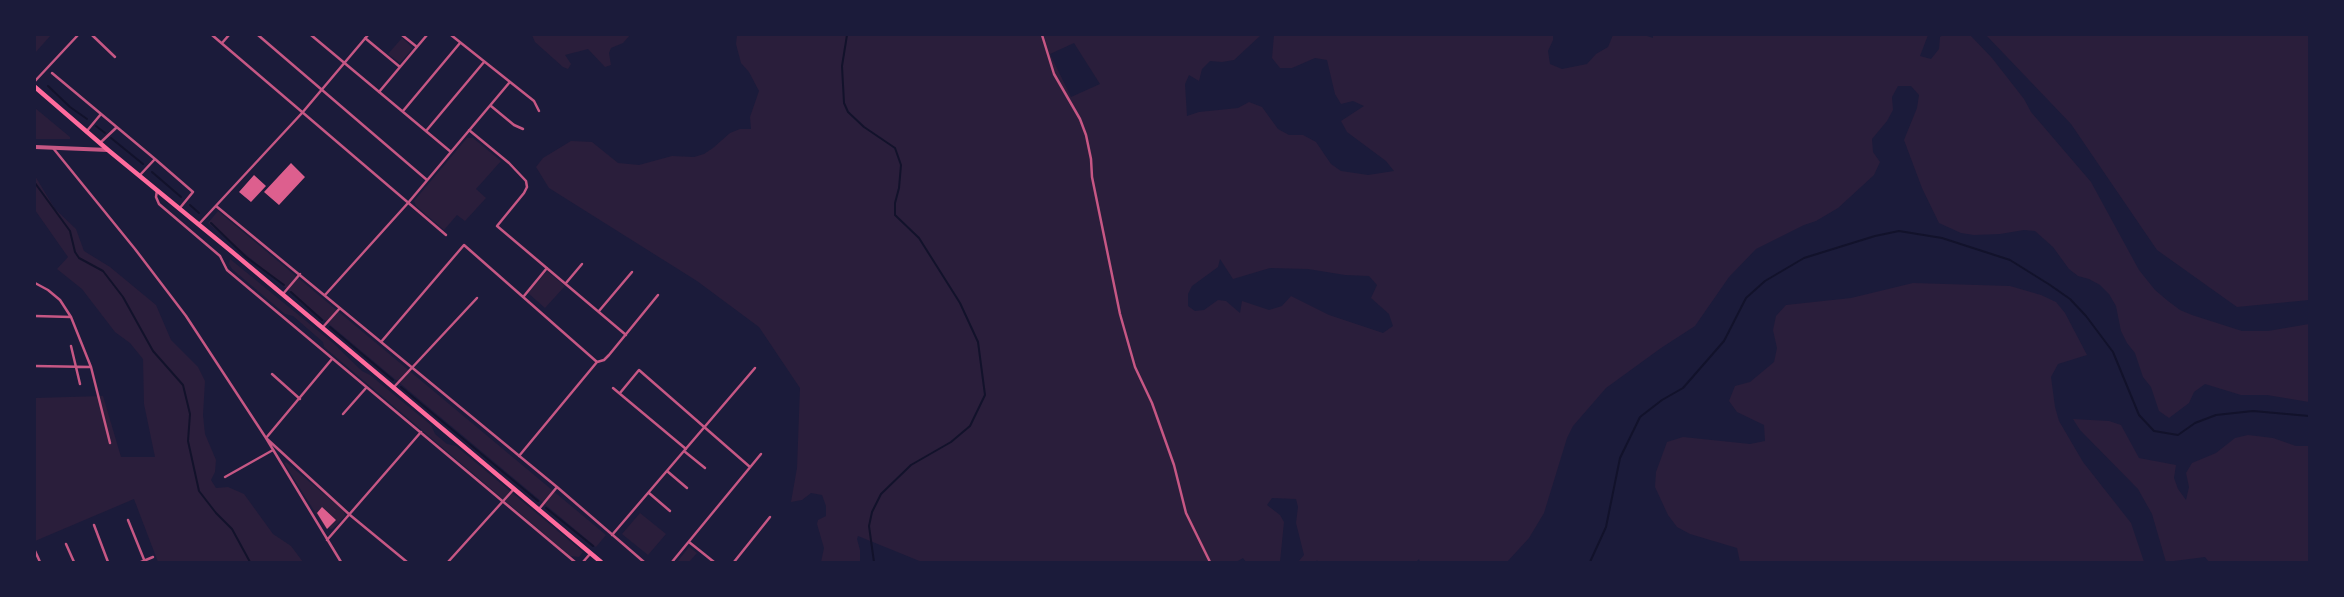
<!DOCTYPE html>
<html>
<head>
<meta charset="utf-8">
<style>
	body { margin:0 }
	#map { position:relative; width:2344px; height:597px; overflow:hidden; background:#1b1b3a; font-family:"Open Sans",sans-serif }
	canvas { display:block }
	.frame { position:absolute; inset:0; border:36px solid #1b1b3a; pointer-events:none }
</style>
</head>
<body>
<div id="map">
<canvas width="2344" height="597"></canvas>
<div class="frame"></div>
</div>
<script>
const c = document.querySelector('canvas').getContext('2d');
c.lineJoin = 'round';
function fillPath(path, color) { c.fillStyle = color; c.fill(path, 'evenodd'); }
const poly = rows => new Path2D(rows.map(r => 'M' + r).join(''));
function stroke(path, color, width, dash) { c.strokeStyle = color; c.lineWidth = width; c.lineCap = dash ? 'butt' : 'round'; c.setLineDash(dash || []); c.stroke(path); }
const green = poly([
	[35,35,51,35,35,53],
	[532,35,630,35,623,43,611,48,609,53,611,65,605,67,588,49,565,55,571,64,568,69,563,67,535,42],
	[737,35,1261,35,1234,60,1222,62,1210,61,1202,69,1199,81,1189,75,1185,84,1187,116,1199,112,1238,108,1249,102,1262,107,1278,129,1289,135,1303,135,1316,142,1331,164,1341,171,1368,175,1394,171,1386,161,1347,132,1341,121,1364,106,1353,101,1341,104,1335,94,1327,60,1315,58,1292,68,1280,68,1272,58,1274,35,1553,35,1553,40,1548,51,1550,64,1562,69,1587,64,1596,54,1608,47,1613,35,1644,35,1653,38,1653,35,1928,35,1920,56,1931,59,1939,49,1940,37,1943,35,1970,35,1992,58,2024,99,2031,112,2091,182,2139,270,2155,290,2168,301,2180,310,2192,315,2242,331,2268,331,2309,324,2309,402,2267,395,2241,395,2205,384,2194,392,2189,403,2169,418,2159,411,2151,387,2143,377,2135,353,2127,343,2121,331,2116,306,2109,294,2100,285,2089,279,2078,276,2069,269,2053,247,2035,231,2024,230,2000,234,1974,235,1961,233,1939,223,1922,188,1904,140,1917,108,1919,95,1911,86,1898,86,1892,97,1893,110,1887,121,1872,139,1873,152,1880,162,1874,175,1838,208,1816,221,1804,225,1756,249,1729,277,1695,326,1661,348,1606,388,1573,426,1567,438,1544,513,1529,538,1507,562,1420,562,1419,559,1416,562,1318,562,1317,560,1316,562,1298,562,1304,555,1296,523,1298,507,1296,499,1272,498,1267,505,1280,515,1284,522,1280,562,1246,562,1243,558,1236,562,922,562,858,536,857,539,860,550,860,562,821,562,824,548,817,524,818,520,826,516,826,506,822,495,811,493,802,500,791,502,797,468,800,388,759,327,697,281,549,188,536,167,543,158,571,141,592,142,618,163,639,165,672,156,694,157,704,154,713,148,730,133,740,129,751,129,750,117,759,91,749,72,741,63,736,44],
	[1074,43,1100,84,1071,97,1050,54],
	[1220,259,1233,279,1270,268,1308,269,1345,275,1369,276,1377,285,1371,298,1389,314,1393,326,1383,333,1329,315,1291,296,1282,306,1269,310,1242,301,1240,313,1226,301,1218,300,1204,310,1195,311,1188,306,1188,294,1192,286,1218,267],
	[1986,35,2309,35,2309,300,2237,307,2157,250,2071,124],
	[402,38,413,48,400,63,388,54],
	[35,108,70,137,70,139,35,139],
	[467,138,473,138,501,161,476,189,486,198,465,221,457,215,444,230,416,206,414,201],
	[35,176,55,209,76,229,84,251,110,267,156,305,171,340,198,367,205,381,203,415,205,434,216,460,215,472,211,480,216,488,228,487,244,494,273,534,291,546,303,562,158,562,134,499,35,541,35,398,103,396,121,457,155,457,144,404,143,359,130,343,115,332,82,289,57,269,68,257,35,210],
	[218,211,606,535,596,547,208,223],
	[230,259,333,343,362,371,370,375,431,425,435,434,447,444,456,446,583,552,579,557,570,556,324,347,323,342,293,316,285,314,232,269,229,264],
	[547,271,565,286,545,308,528,293],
	[1913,283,2010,286,2041,295,2056,302,2065,313,2087,355,2058,364,2051,377,2055,407,2059,421,2083,462,2131,523,2144,562,1740,562,1737,548,1690,534,1677,527,1668,515,1655,487,1656,472,1667,442,1683,437,1750,444,1765,441,1764,425,1737,412,1729,401,1735,386,1750,382,1774,362,1777,348,1773,330,1776,316,1786,305,1851,298],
	[2073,419,2109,421,2121,425,2139,458,2176,465,2174,478,2178,489,2186,500,2189,487,2186,473,2192,463,2216,453,2235,438,2248,435,2273,438,2296,446,2309,446,2309,562,2209,562,2205,557,2166,562,2152,514,2138,489,2080,430],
	[286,462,344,511,345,516,332,529,325,528,284,463],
	[640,513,666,534,648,555,622,534],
	[689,547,697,553,689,562,677,562]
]);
const stream = poly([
	[847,35,842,66,844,103,848,112,864,127,895,148,901,165,899,188,895,203,895,215,919,238,960,303,978,342,985,395,970,426,951,442,911,465,881,494,872,512,869,526,874,562],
	[48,86,70,107,87,119],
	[96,126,105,133],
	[111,138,143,164],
	[152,172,181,197],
	[35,183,70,231,75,252,79,258,103,271,123,297,153,351,183,385,190,414,188,441,199,491,216,513,232,529,250,562],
	[190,205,199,213],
	[211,223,246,257,284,285],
	[291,292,322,320],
	[330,327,393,380],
	[401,387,538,501],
	[546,508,593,546],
	[1590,562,1606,527,1620,458,1640,417,1662,400,1683,388,1724,341,1746,298,1765,281,1804,258,1875,236,1899,231,1942,238,2010,260,2050,285,2070,299,2086,316,2113,352,2139,415,2154,431,2178,435,2195,423,2216,415,2253,411,2309,416]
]);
const building = poly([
	[291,163,305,177,279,205,264,192],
	[254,175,266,186,251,202,239,192],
	[322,507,336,520,327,529,317,513]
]);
const minor = poly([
	[92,35,115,57],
	[212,35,446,235],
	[258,35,427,180],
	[311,35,451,152],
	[402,35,417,47],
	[451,35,534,101,539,111],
	[1042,35,1054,74,1080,119,1086,135,1091,159,1092,177,1120,314,1135,367,1152,403,1174,465,1186,513,1210,562],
	[365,38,400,67],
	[222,43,229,35],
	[52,73,155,159,140,175],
	[35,81,78,35],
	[379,92,427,35],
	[491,106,514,125,523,129],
	[403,111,460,43],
	[469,130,509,163,526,181,527,187,524,193,497,226,626,335],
	[426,131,484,62],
	[86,132,101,114],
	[100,143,117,127],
	[53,148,135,249,186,316,266,438,341,562],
	[155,159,193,192,179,209],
	[157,190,156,197,159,204,220,256,227,270,575,562],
	[216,206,557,487,644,562],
	[199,224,302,113,368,35],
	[35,283,48,290,60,300,71,317,91,367,110,443],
	[566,283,582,264],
	[283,294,300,274],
	[325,295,408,203,509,83],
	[524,296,547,268],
	[599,311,632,272],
	[35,316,71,317],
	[323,327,340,308],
	[381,342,464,245,597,362],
	[71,346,80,384],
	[332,359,266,438,350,515,407,562],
	[597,362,604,360,609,355,658,295],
	[35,366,91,367],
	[272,374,300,399],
	[394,387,477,298],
	[613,388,686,449],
	[620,393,639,370,750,467],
	[343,414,366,388],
	[684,451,705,468],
	[519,456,597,362],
	[667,471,687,488],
	[225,477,273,450],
	[649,493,670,511],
	[539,509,557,487],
	[128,520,145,562],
	[94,525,108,562],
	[612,535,755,368],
	[327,540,421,432],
	[689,542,714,562],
	[66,544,74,562],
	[35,551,40,562],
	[141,562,153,557],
	[448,562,514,489],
	[583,562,590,554],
	[672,562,761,454],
	[734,562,770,517]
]);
const tertiary = poly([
	[35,147,108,150]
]);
const trunk = poly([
	[35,87,108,150,231,251,601,562]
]);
fillPath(green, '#2a1e3b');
stroke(stream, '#12122b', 2);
fillPath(building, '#dd5f8e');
stroke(minor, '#c65784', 2.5);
stroke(tertiary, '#c65784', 4);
stroke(trunk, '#ff6b9d', 4.5);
</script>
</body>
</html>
